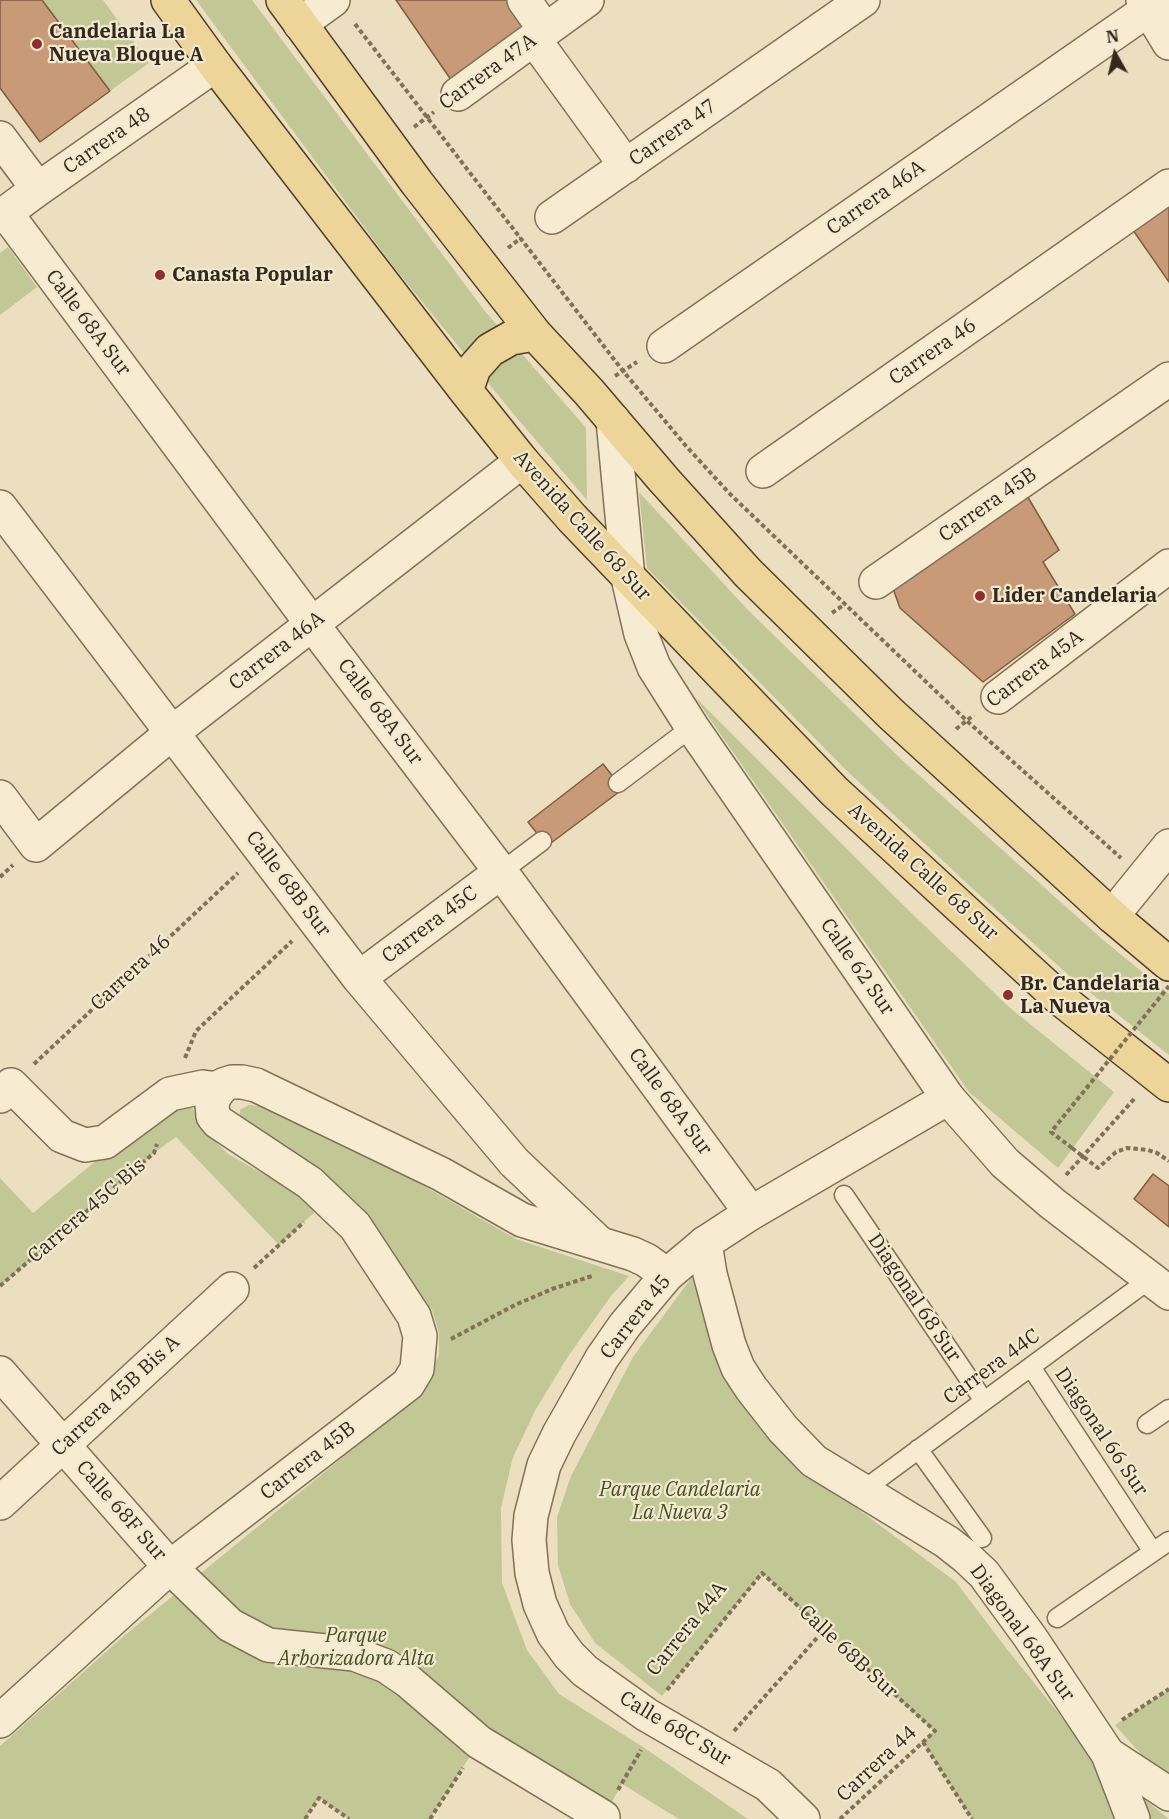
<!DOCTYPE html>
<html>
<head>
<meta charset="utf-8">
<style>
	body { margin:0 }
	#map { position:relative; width:1169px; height:1819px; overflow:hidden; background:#ebdfc0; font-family:"IBM Plex Serif",serif }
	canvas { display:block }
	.north { position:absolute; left:1085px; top:24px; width:60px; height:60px; -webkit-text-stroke:4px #f3e9cf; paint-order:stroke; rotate:352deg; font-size:16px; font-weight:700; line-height:24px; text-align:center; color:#33281d }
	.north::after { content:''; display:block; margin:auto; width:21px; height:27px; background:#33281d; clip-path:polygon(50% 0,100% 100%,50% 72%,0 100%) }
</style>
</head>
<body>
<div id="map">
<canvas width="1169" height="1819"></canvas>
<div class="north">N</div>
</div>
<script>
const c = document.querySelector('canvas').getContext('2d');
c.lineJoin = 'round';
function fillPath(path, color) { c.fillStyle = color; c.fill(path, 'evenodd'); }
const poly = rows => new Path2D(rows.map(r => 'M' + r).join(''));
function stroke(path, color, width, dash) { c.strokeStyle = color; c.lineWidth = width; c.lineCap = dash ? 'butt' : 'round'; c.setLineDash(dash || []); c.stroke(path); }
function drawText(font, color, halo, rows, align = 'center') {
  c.font = font + ' "IBM Plex Serif",serif'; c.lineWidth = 4.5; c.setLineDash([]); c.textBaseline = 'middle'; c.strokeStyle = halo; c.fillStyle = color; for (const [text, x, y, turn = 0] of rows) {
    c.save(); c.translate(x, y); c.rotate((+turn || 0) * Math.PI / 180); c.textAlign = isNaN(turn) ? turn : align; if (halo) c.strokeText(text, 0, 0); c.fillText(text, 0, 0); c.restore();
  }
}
const green = poly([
	[42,0,103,0,149,63,110,91],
	[196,0,252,0,484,310,586,428,587,500,516,417,393,266],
	[8,247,37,287,0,315,0,253],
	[639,492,748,610,903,761,1102,939,1169,994,1169,1055,1073,979,973,889,845,769,647,568],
	[694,696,897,899,1009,1007,1114,1092,1058,1168,969,1092],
	[249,1105,260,1106,346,1145,412,1179,516,1239,629,1276,611,1296,567,1358,536,1409,513,1457,501,1508,502,1583,527,1650,559,1694,643,1747,748,1819,679,1819,622,1784,603,1817,479,1742,430,1819,349,1819,319,1798,305,1819,0,1819,0,1746,125,1635,359,1444,415,1393,429,1375,439,1355,439,1333,432,1310,357,1206,239,1121,240,1110],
	[191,1106,208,1134,228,1154,295,1192,319,1208,279,1245,176,1137,154,1153,0,1286,0,1178,33,1213,110,1149,167,1109],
	[692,1277,724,1375,759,1427,806,1476,854,1506,956,1582,1006,1648,1098,1762,1169,1819,972,1819,923,1742,934,1731,762,1573,662,1696,595,1643,570,1604,558,1565,557,1517,571,1476,633,1357],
	[1169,1689,1169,1778,1147,1761,1115,1725]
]);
const building = poly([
	[0,0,42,0,110,91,40,142,0,88,0,0],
	[396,0,511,0,535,35,456,87,396,0],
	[1169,191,1169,282,1126,220,1169,191],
	[1026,494,1059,550,1043,562,1075,614,983,682,900,608,891,583,1026,494],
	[603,764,623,789,547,846,528,822,603,764],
	[1153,1174,1169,1186,1169,1227,1134,1199,1153,1174]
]);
const path = poly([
	[355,24,623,371,686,446,730,494,967,721,1121,858],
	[414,127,434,112],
	[508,248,521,238],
	[615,376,637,362],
	[832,613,845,604],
	[956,729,974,715],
	[0,877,13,865],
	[185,1058,196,1031,292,941],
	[34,1064,238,873],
	[1072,1148,1098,1168,1116,1152,1127,1148,1148,1150,1157,1153,1169,1161],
	[1066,1175,1135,1098],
	[254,1268,304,1222],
	[0,1286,154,1153,157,1144],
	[451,1339,515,1305,552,1289,592,1276],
	[667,1690,762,1573,935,1731,840,1819],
	[1122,1720,1169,1689],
	[734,1731,824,1630],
	[923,1742,972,1819],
	[618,1790,641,1750],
	[305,1819,319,1798,349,1819],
	[430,1819,463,1768]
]);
const service = poly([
	[618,783,692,727],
	[501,872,542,841],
	[844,1195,984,1401],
	[1031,1367,1153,1552],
	[1147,1424,1169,1409],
	[918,1449,982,1538],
	[862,1491,1150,1279],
	[1057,1618,1169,1541]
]);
const minor = poly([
	[524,0,545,30],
	[300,24,333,0],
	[534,39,626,166],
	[458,94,587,0],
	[0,138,38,189],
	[6,213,312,624,501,872,751,1213],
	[0,217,38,189,215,65],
	[552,217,863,0],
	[664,346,1162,0],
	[763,471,1169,186],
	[0,507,359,978,514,1162,598,1242],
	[876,582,1169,379],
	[998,697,1169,566],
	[0,797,36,845,173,732,522,461],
	[359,978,501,872],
	[0,1096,11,1085,62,1136,85,1145,105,1142,170,1094,203,1087,219,1089],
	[948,1098,1005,1163,1053,1204,1169,1293],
	[705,1243,710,1274,729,1345,738,1368,751,1388,783,1429,814,1461,947,1542,966,1557,984,1574,1030,1637,1108,1754,1133,1819],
	[0,1373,170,1567,230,1625,268,1645,354,1654,386,1666,408,1681,479,1742,603,1817],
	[0,1503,232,1289],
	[1108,1754,1169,1794]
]);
const tertiary = poly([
	[1143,0,1169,43],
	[613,420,628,578,641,634,654,667,692,727,948,1098,751,1213,705,1243,667,1275,625,1325,602,1358,559,1434,544,1465,531,1516,529,1540,532,1573,540,1604,553,1633,569,1655,585,1671,647,1715,768,1785,803,1819],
	[1112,916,1169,846],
	[0,1721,170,1567,408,1384,417,1369,420,1336,414,1316,355,1226,310,1183,218,1122,213,1116,212,1105,214,1097,223,1085,232,1082,242,1082,256,1085,441,1174,522,1220,633,1254,646,1260,667,1275]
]);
const primary = poly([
	[168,0,215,65,466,391,522,461,572,518,834,791,1058,997,1169,1085],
	[283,0,417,183,535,334,589,392,664,480,748,573,891,714,1112,916,1169,964],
	[466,391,474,368,490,350,511,338,535,334]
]);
const pathBridge = poly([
	[1072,1148,1051,1132,1169,986]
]);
const markers = [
	[37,44,6,"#8f2d2c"],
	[160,275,6,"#8f2d2c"],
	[980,596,6,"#8f2d2c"],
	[1008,995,6,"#8f2d2c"]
];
const poiNames = [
	["Candelaria La",49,32],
	["Nueva Bloque A",49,55],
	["Canasta Popular",172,275],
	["Lider Candelaria",992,596],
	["Br. Candelaria",1020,984],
	["La Nueva",1020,1007]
];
const streetNames = [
	["Carrera 47A",488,72,-36],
	["Carrera 47",673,133,-35],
	["Carrera 48",107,141,-35],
	["Carrera 46A",876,198,-35],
	["Calle 68A Sur",88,323,53],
	["Carrera 46",933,352,-35],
	["Carrera 45B",988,505,-35],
	["Avenida Calle 68 Sur",582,526,48],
	["Carrera 46A",277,651,-38],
	["Carrera 45A",1035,669,-37],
	["Calle 68A Sur",380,712,53],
	["Avenida Calle 68 Sur",923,872,42],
	["Calle 68B Sur",288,884,53],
	["Carrera 45C",430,925,-37],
	["Calle 62 Sur",857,967,55],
	["Carrera 46",131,973,-43],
	["Calle 68A Sur",670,1102,54],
	["Carrera 45C Bis",87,1211,-41],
	["Diagonal 68 Sur",914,1298,56],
	["Carrera 45",636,1317,-52],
	["Carrera 44C",992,1367,-36],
	["Carrera 45B Bis A",116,1396,-43],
	["Diagonal 66 Sur",1101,1432,56],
	["Carrera 45B",308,1461,-38],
	["Calle 68F Sur",121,1511,49],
	["Carrera 44A",687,1629,-51],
	["Diagonal 68A Sur",1022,1633,54],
	["Calle 68B Sur",848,1652,43],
	["Calle 68C Sur",675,1729,31],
	["Carrera 44",877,1764,-43]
];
const parkNames = [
	["Parque Candelaria",680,1490],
	["La Nueva 3",680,1513],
	["Parque",356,1636],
	["Arborizadora Alta",356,1659]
];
fillPath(green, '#c1c895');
fillPath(building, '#c89a77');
stroke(building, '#815b40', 1.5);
stroke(service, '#837059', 21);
stroke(minor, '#837059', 36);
stroke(tertiary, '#837059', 36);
stroke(primary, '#513e2d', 36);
stroke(path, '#837059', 4, [4.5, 3]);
stroke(service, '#f7ecd2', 18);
stroke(minor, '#f7ecd2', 33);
stroke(tertiary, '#f7ecd2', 33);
stroke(primary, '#edd498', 33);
stroke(pathBridge, '#837059', 4, [4.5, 3]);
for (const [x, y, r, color] of markers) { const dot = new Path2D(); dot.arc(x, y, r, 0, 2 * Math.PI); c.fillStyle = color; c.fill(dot); stroke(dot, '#f3e9cf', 2); }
drawText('bold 20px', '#33281d', '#f3e9cf', poiNames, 'left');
drawText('20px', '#33281d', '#f3e9cf', streetNames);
drawText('italic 20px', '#434f24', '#f3e9cf', parkNames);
</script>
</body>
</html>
